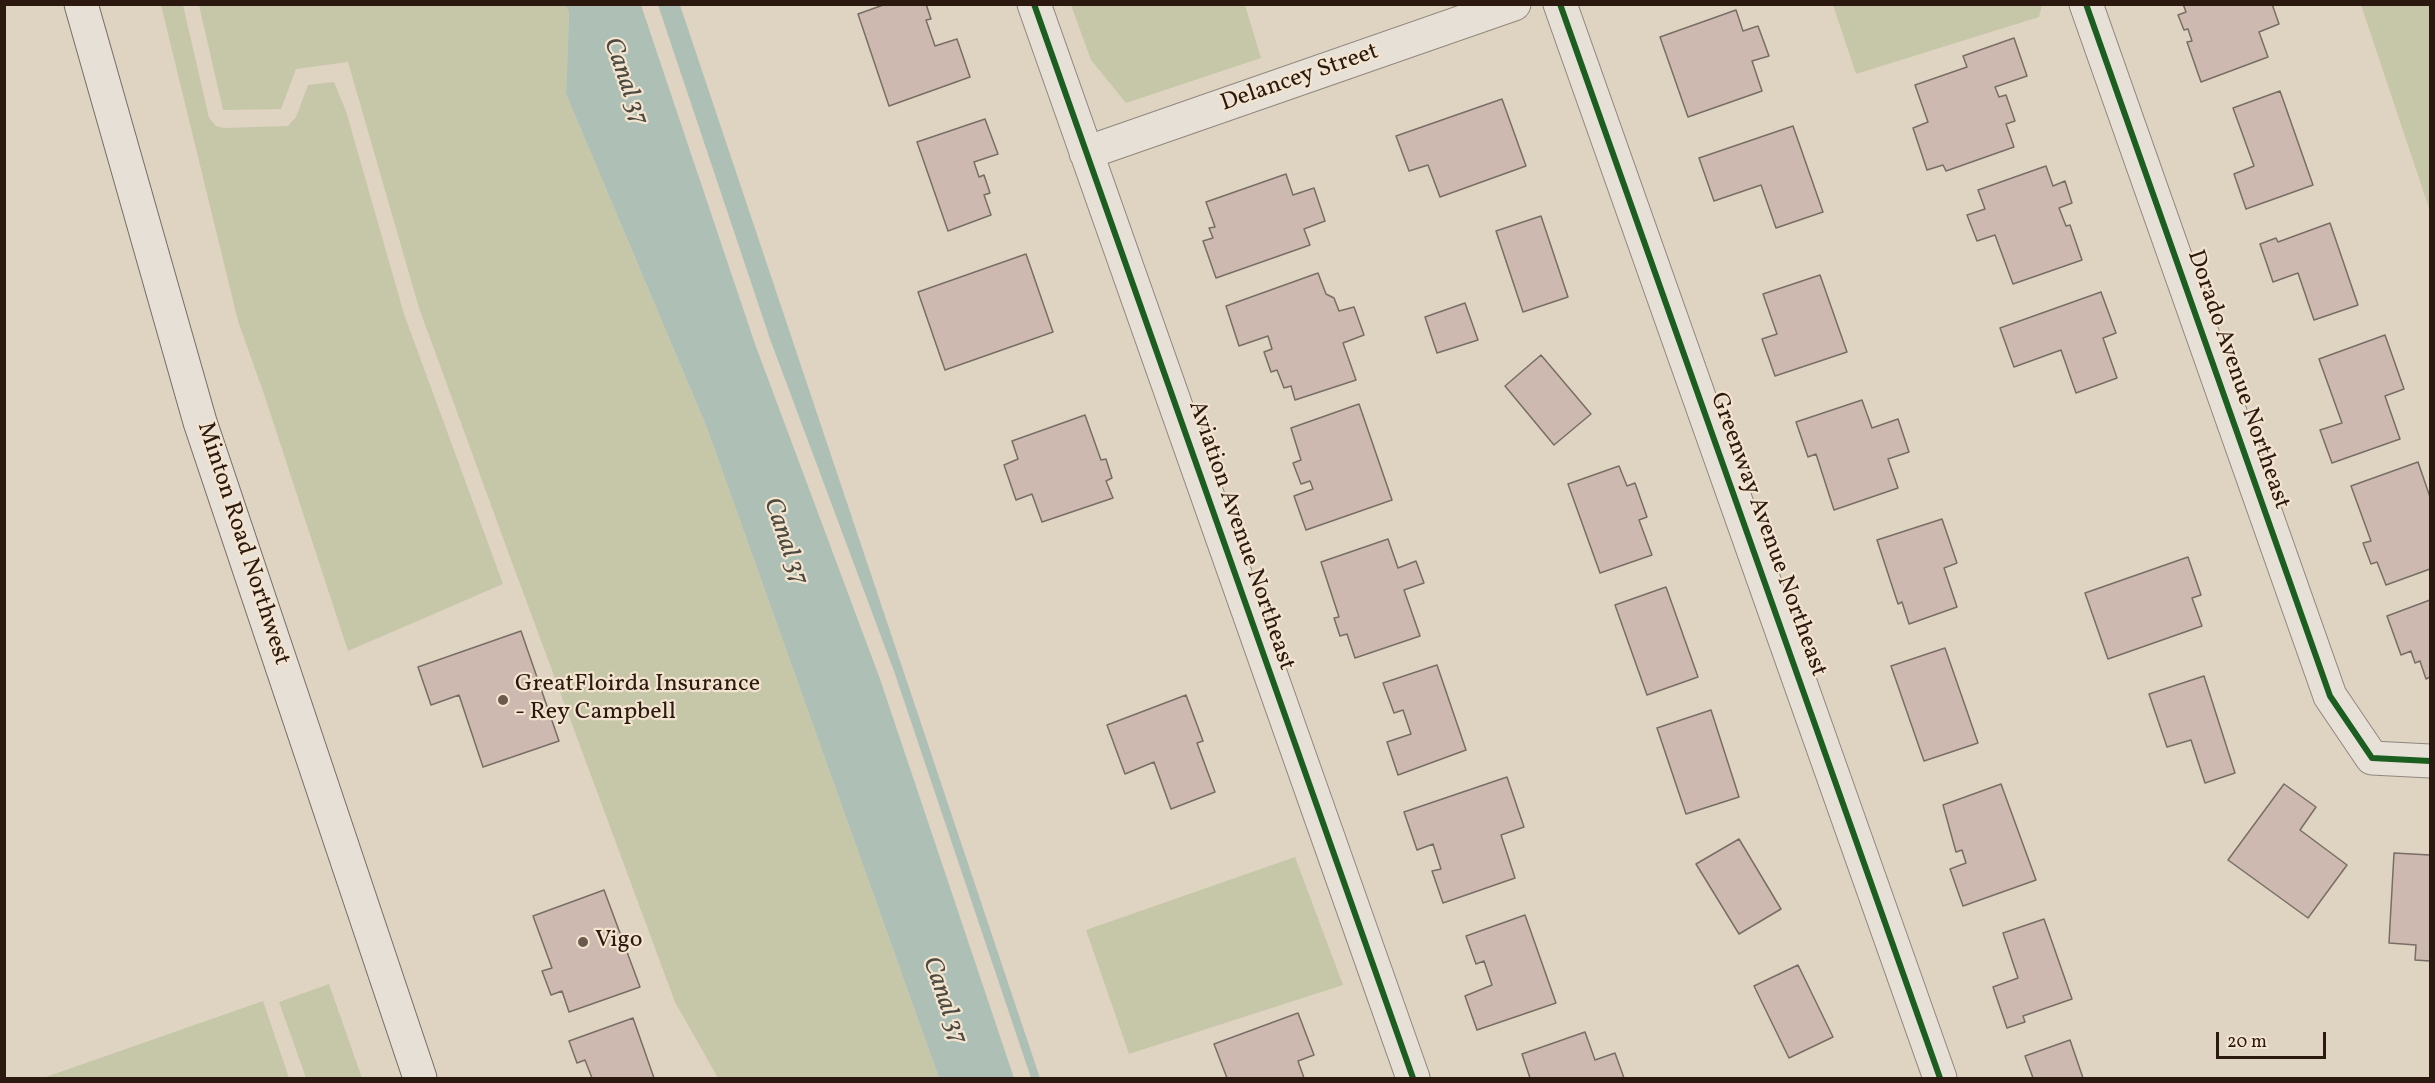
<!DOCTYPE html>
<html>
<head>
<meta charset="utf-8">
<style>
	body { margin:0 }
	#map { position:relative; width:2435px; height:1083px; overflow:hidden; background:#dfd3c2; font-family:Vollkorn,serif }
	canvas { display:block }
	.frame { position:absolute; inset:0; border:6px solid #2b1910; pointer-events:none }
	.scale { position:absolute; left:2216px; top:1032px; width:110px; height:27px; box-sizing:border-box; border:3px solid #2b1910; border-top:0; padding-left:8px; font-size:18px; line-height:21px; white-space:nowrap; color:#2b1910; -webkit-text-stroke:4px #f3e4cf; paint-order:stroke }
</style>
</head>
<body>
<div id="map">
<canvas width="2435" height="1083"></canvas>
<div class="frame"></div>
<div class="scale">20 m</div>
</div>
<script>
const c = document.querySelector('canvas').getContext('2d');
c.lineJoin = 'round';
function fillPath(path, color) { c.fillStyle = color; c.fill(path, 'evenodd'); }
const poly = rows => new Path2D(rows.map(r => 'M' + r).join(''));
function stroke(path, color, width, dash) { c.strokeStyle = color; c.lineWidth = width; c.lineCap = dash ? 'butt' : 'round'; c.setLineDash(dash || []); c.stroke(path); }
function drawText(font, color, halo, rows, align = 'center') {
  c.font = font + ' Vollkorn,serif'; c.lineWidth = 4.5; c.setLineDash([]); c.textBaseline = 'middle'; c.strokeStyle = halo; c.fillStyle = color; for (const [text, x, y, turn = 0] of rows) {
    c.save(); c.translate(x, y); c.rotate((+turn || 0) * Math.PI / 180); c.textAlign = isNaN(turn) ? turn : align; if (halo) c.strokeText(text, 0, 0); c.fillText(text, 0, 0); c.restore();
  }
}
const green = poly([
	[161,5,183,5,209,118,216,126,224,128,288,126,296,117,308,85,334,82,346,111,404,314,503,584,348,651,265,397,238,321],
	[199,5,566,5,569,12,566,94,707,428,939,1078,718,1078,675,1002,510,557,419,308,348,62,296,69,281,109,223,110],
	[1071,5,1245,5,1261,58,1126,103,1091,60],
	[1833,5,1833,4,2042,5,2039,17,1856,74],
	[2361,5,2430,5,2430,211],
	[1295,857,1343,985,1129,1054,1086,930],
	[329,984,362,1078,306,1078,279,1002],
	[263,1001,289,1078,43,1078]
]);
const water = poly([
	[566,5,641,5,755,344,880,679,1014,1078,939,1078,707,428,566,94,569,13],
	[658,5,680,5,1040,1078,1031,1078,895,674,770,339]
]);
const building = poly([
	[886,4,926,4,931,19,926,20,935,46,957,39,970,77,889,106,858,14,886,4],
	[2183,4,2272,4,2279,24,2259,32,2268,57,2201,82,2187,42,2192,41,2188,29,2184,30,2178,15,2186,12,2183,4],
	[1736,10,1743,31,1758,26,1769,56,1752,61,1762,91,1688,117,1660,37,1736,10],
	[2014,38,2027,76,1995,87,1999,97,2006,95,2015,121,2006,124,2014,147,1946,171,1943,165,1927,170,1913,128,1928,122,1915,85,1967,67,1963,56,2014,38],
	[2280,91,2313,185,2246,209,2234,174,2254,166,2233,108,2280,91],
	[1502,99,1526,166,1440,197,1428,165,1409,171,1396,136,1502,99],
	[985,119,998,154,974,162,979,177,984,175,990,193,984,195,991,215,948,231,917,142,985,119],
	[1793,126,1823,212,1776,228,1761,185,1714,201,1699,158,1793,126],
	[2046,166,2053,186,2065,181,2072,203,2059,208,2066,226,2070,225,2082,260,2013,284,1995,235,1977,241,1967,215,1985,209,1978,190,2046,166],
	[1286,174,1293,195,1314,188,1325,221,1304,229,1310,245,1216,278,1203,241,1213,238,1209,228,1215,227,1206,202,1286,174],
	[1541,216,1568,297,1523,312,1496,231,1541,216],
	[2330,223,2358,305,2314,320,2298,273,2273,282,2260,244,2276,238,2278,242,2330,223],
	[1026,254,1053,332,945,370,918,292,1026,254],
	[1318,273,1326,294,1334,298,1339,311,1354,307,1364,335,1343,343,1356,380,1295,400,1291,386,1284,388,1277,370,1271,372,1264,352,1272,349,1268,336,1239,346,1226,306,1318,273],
	[1820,275,1847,352,1775,376,1762,339,1777,334,1763,294,1820,275],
	[2101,292,2116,333,2103,338,2117,378,2076,393,2061,350,2014,367,2000,328,2101,292],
	[1465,303,1478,340,1437,353,1425,317,1465,303],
	[2385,335,2404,389,2385,396,2400,439,2332,463,2320,430,2342,423,2319,359,2385,335],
	[1541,355,1591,414,1554,445,1505,386,1541,355],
	[1862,400,1872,428,1898,419,1909,452,1888,459,1898,488,1834,510,1816,454,1808,457,1796,422,1862,400],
	[1359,404,1392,500,1306,530,1294,496,1313,489,1310,481,1301,484,1293,463,1301,460,1291,428,1359,404],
	[1085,415,1101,460,1106,459,1112,478,1106,481,1113,498,1042,522,1032,494,1016,500,1004,465,1018,459,1012,441,1085,415],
	[2418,462,2430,497,2430,569,2386,585,2377,562,2371,564,2363,543,2371,541,2351,486,2418,462],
	[1619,466,1627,486,1635,483,1647,517,1639,520,1652,555,1600,573,1568,484,1619,466],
	[1942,519,1957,563,1944,568,1957,607,1909,624,1902,602,1898,604,1877,540,1942,519],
	[1388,539,1398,568,1416,561,1424,583,1404,590,1420,636,1355,658,1347,634,1340,636,1334,618,1339,617,1321,562,1388,539],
	[2188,557,2201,595,2192,598,2202,626,2108,659,2085,593,2188,557],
	[1666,587,1698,677,1647,695,1615,605,1666,587],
	[2430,600,2430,677,2426,679,2420,661,2415,663,2411,651,2401,655,2387,616,2430,600],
	[521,631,559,741,483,767,459,695,431,705,418,667,521,631],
	[1945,648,1978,743,1924,761,1891,666,1945,648],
	[1437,665,1466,750,1398,775,1387,742,1411,734,1403,710,1394,713,1383,683,1437,665],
	[2204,676,2235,773,2205,783,2191,740,2167,747,2149,694,2204,676],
	[1186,695,1203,741,1197,743,1215,792,1171,809,1154,762,1125,774,1107,725,1186,695],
	[1711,710,1739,797,1686,814,1657,728,1711,710],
	[1507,777,1524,827,1501,835,1515,878,1443,903,1432,871,1441,869,1433,844,1417,850,1404,812,1507,777],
	[2001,784,2036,880,1963,906,1950,869,1966,863,1962,850,1956,852,1943,805,2001,784],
	[2284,784,2316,807,2300,830,2347,865,2308,918,2228,860,2284,784],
	[1739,839,1781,909,1739,934,1696,864,1739,839],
	[2394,853,2430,855,2430,961,2415,960,2416,945,2389,943,2394,853],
	[604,890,640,987,569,1012,562,991,551,995,542,971,552,968,533,916,604,890],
	[1525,915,1556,1003,1477,1030,1465,996,1492,985,1484,961,1476,964,1466,936,1525,915],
	[2044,919,2072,999,2023,1016,2025,1022,2007,1028,1993,987,2018,978,2003,933,2044,919],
	[1798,965,1833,1037,1789,1058,1754,986,1798,965],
	[1298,1013,1314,1055,1298,1061,1304,1078,1227,1078,1214,1044,1298,1013],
	[633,1018,654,1078,592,1078,585,1060,577,1063,569,1041,633,1018],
	[1585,1032,1595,1060,1615,1053,1624,1078,1530,1078,1522,1054,1585,1032],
	[2070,1040,2083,1078,2033,1078,2025,1056,2070,1040]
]);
const minor = poly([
	[1034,4,1413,1078],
	[1560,4,1940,1078],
	[2086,4,2330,696,2372,758,2430,761],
	[1086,153,1514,4]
]);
const secondary = poly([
	[81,4,200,422,420,1078]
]);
const cycleway = poly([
	[1034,4,1413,1078],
	[1560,4,1940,1078],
	[2086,4,2330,696,2372,758,2430,761]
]);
const markers = [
	[503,700,6,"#6a5a4e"],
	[583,942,6,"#6a5a4e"]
];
const streetNames = [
	["Delancey Street",1300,79,-19],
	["Dorado Avenue Northeast",2237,380,71],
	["Greenway Avenue Northeast",1767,535,70],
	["Aviation Avenue Northeast",1240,536,71],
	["Minton Road Northwest",242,544,72]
];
const poiNames = [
	["GreatFloirda Insurance",515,686],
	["- Rey Campbell",515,714],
	["Vigo",595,942]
];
const waterNames = [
	["Canal 37",624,82,71],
	["Canal 37",784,542,71],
	["Canal 37",943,1001,71]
];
fillPath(green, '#c6c7a8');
fillPath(water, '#aec0b6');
fillPath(building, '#cdb9af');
stroke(building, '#776e65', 1.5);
stroke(minor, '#90877d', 35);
stroke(secondary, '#776e65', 35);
stroke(minor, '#e6e0d7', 33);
stroke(secondary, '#e6e0d7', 33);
stroke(cycleway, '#1b5e20', 6);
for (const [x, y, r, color] of markers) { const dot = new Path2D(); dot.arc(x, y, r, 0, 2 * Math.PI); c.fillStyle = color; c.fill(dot); stroke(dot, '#f3e4cf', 2); }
drawText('24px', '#2b1910', '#f3e4cf', streetNames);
drawText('24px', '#2b1910', '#f3e4cf', poiNames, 'left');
drawText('italic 26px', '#4c4940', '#f3e4cf', waterNames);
</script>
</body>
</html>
